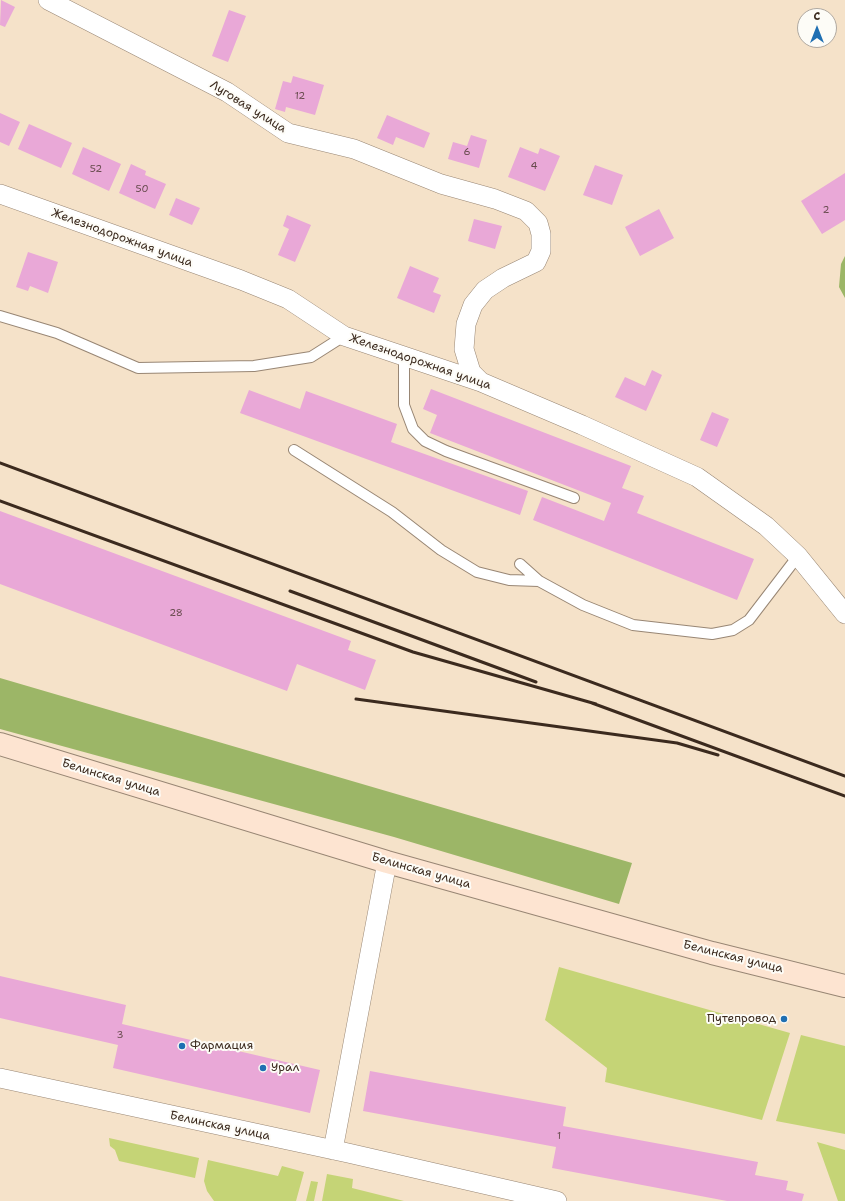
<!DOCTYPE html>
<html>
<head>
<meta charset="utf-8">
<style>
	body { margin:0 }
	#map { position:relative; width:845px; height:1201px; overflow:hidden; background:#f5e2c9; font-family:"Shantell Sans",sans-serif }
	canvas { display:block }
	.north { position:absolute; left:797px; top:8px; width:40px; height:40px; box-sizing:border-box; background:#fdfcf7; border:1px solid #afa8a0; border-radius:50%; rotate:0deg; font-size:11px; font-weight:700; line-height:16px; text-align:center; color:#3b2a1e }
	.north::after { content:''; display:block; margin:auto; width:14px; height:18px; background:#1f6fb2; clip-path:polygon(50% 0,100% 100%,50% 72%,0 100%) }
</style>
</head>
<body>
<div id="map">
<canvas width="845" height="1201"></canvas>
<div class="north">С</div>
</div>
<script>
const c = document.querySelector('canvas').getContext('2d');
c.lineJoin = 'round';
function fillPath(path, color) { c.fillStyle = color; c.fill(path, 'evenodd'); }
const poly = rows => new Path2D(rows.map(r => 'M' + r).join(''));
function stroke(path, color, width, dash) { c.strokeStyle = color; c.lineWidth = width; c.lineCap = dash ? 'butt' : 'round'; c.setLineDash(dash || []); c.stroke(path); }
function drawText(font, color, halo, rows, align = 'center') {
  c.font = font + ' "Shantell Sans",sans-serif'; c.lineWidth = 4; c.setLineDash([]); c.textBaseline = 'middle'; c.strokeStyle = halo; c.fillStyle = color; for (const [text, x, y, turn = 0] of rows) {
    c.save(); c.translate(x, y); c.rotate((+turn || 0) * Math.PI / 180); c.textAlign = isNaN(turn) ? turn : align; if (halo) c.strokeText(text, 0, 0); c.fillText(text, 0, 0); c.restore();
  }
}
const green = poly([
	[559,967,790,1033,762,1120,605,1082,607,1068,545,1020],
	[801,1035,845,1046,845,1134,776,1121],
	[109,1138,199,1158,195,1178,119,1161,115,1150,110,1146],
	[817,1142,845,1150,845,1201,838,1201],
	[208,1160,278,1176,282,1166,304,1172,296,1201,214,1201,207,1191,204,1181],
	[327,1174,353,1179,352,1188,404,1201,322,1201],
	[311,1181,318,1182,314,1201,306,1201]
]);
const forest = poly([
	[845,256,845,298,839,287,841,264],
	[0,678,632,863,619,904,394,837,0,729]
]);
const building = poly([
	[1,0,15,7,5,27,0,25],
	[229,10,246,16,228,62,212,56],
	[293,76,324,85,315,115,286,107,285,112,275,109,283,81,291,83],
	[0,113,20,122,9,146,0,142],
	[387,115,430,133,424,148,396,137,393,145,377,138],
	[29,124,72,143,61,168,18,149],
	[471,135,487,140,479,168,448,159,453,142,467,146],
	[83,147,121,164,109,191,72,174],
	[520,147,538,154,540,148,560,156,545,191,508,177],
	[131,164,146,171,145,175,166,184,155,209,119,193],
	[595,165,623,175,612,205,583,195],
	[845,173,845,220,822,234,801,201],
	[176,198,200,208,192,225,169,215],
	[659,209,674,238,640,256,625,227],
	[287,215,311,225,295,262,278,255,289,229,283,226],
	[474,219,502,226,495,249,468,241],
	[28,252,58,262,48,293,30,286,28,291,16,287],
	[410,266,439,278,433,292,441,295,434,313,397,298],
	[652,370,662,375,646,411,615,397,625,377,645,386],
	[431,389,631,466,622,488,644,496,637,513,754,559,737,600,533,520,542,497,604,521,611,503,430,433,437,415,423,409],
	[249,390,300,409,306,391,397,424,391,442,528,491,520,515,240,413],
	[712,412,729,419,717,447,700,440],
	[0,511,351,641,348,650,376,660,365,690,297,664,287,691,0,584],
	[0,976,126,1005,122,1024,320,1070,310,1113,113,1068,118,1045,0,1018],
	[370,1071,566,1107,563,1126,758,1162,755,1175,788,1181,786,1190,804,1194,802,1201,727,1201,552,1168,556,1147,363,1111]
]);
const service = poly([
	[0,316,57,333,138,368,254,366,311,357,344,336],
	[404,357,404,405,413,429,425,441,446,451,574,498],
	[294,450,392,512,441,550,477,572,509,580,539,581],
	[520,564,539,581,583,605,633,625,712,634,733,630,749,620,798,556]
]);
const minor = poly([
	[48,0,227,92,288,133,354,149,441,184,495,199,526,211,538,223,541,234,541,251,536,262,503,278,485,290,473,305,466,324,464,349,471,372,481,382],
	[0,194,241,280,288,299,344,336,481,382,582,425,697,477,766,526,798,556,845,614],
	[0,1078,348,1153,557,1201],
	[333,1150,387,862]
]);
const secondary = poly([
	[0,744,387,862,712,953,845,986]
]);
const rail = poly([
	[0,463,845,776],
	[0,501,413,652,596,704],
	[290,591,536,682],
	[356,699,677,743,718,755],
	[592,703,845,796]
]);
const markers = [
	[784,1019,4,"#1f6fb2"],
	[182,1046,4,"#1f6fb2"],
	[263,1068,4,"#1f6fb2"]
];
const numberNames = [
	["12",300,96],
	["6",467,152],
	["4",534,166],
	["52",96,169],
	["50",142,189],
	["2",826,210],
	["28",176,613],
	["3",120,1035],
	["1",559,1136]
];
const streetNames = [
	["Луговая улица",248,107,32],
	["Железнодорожная улица",122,238,20],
	["Железнодорожная улица",420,362,19],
	["Белинская улица",111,778,17],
	["Белинская улица",421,871,16],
	["Белинская улица",733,957,14],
	["Белинская улица",220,1126,12]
];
const poiNames = [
	["Путепровод",776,1019,"right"],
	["Фармация",190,1046],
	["Урал",271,1068]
];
fillPath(green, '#c5d476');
fillPath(forest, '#9cb667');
fillPath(building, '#e9a8d7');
stroke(service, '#988674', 12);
stroke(minor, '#988674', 20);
stroke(secondary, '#988674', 24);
stroke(service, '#fff', 10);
stroke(minor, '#fff', 19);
stroke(secondary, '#fde4d1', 22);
stroke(rail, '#3b2a1e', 3);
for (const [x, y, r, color] of markers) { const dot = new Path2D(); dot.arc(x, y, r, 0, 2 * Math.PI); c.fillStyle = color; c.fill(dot); stroke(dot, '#fdfcf7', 1.5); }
drawText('10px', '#664a4c', null, numberNames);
drawText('12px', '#3b2a1e', '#fdfcf7', streetNames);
drawText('12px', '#3b2a1e', '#fdfcf7', poiNames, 'left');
</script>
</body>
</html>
